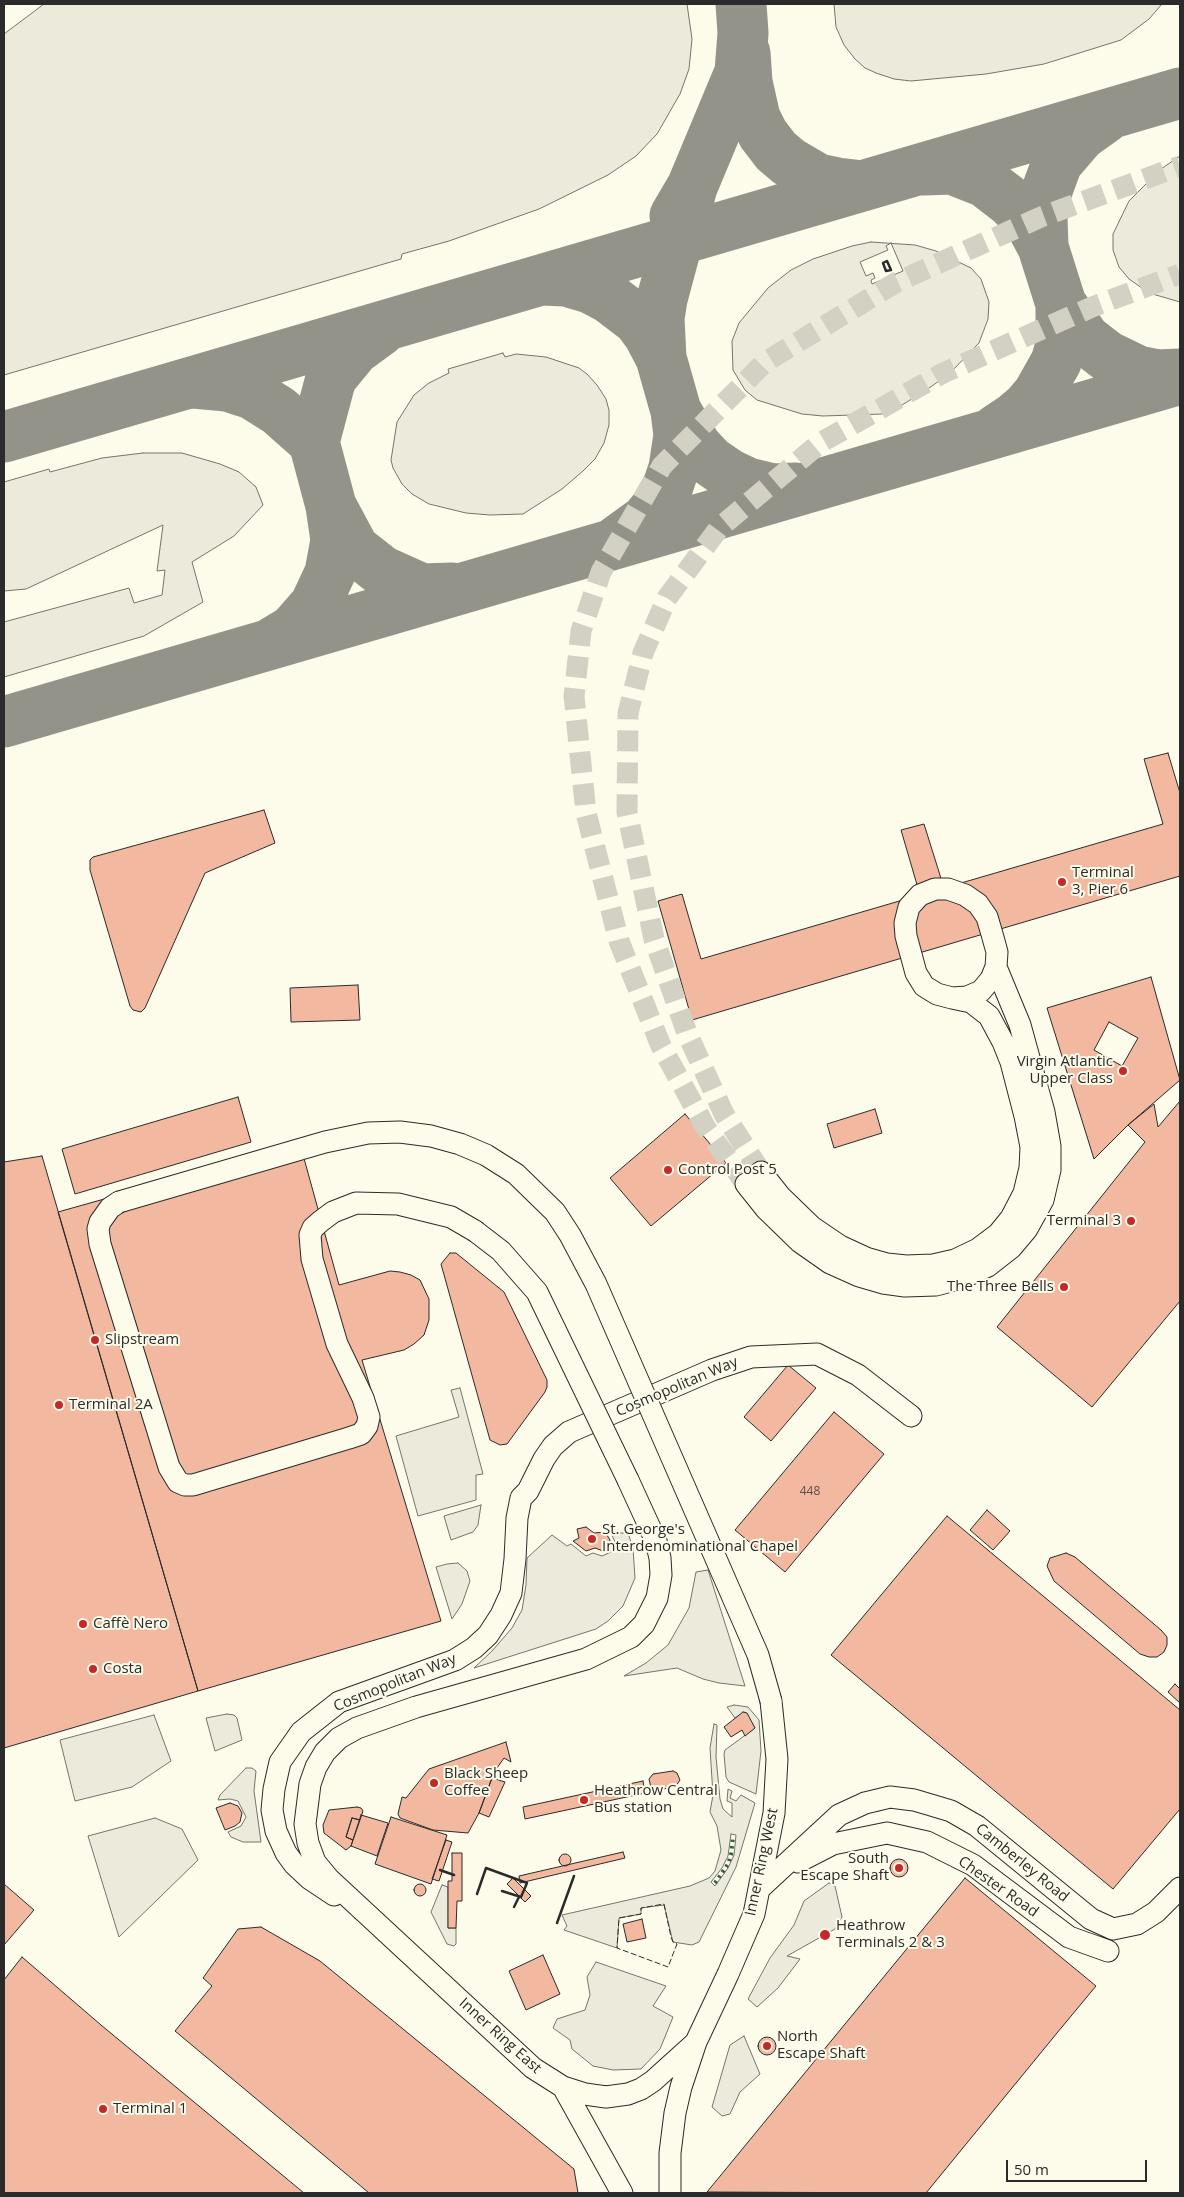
<!DOCTYPE html>
<html>
<head>
<meta charset="utf-8">
<style>
	body { margin:0 }
	#map { position:relative; width:1184px; height:2197px; overflow:hidden; background:#fdfbea; font-family:"Open Sans",sans-serif }
	canvas { display:block }
	.frame { position:absolute; inset:0; border:5px solid #2b2b2b; pointer-events:none }
	.scale { position:absolute; left:1006px; top:2160px; width:141px; height:22px; box-sizing:border-box; border:2px solid #2b2b2b; border-top:0; padding-left:6px; font-size:15px; line-height:18px; white-space:nowrap; color:#2b2b2b; -webkit-text-stroke:4px #fdfbea; paint-order:stroke }
</style>
</head>
<body>
<div id="map">
<canvas width="1184" height="2197"></canvas>
<div class="frame"></div>
<div class="scale">50 m</div>
</div>
<script>
const c = document.querySelector('canvas').getContext('2d');
c.lineJoin = 'round';
function fillPath(path, color) { c.fillStyle = color; c.fill(path, 'evenodd'); }
const poly = rows => new Path2D(rows.map(r => 'M' + r).join(''));
function stroke(path, color, width, dash) { c.strokeStyle = color; c.lineWidth = width; c.lineCap = dash ? 'butt' : 'round'; c.setLineDash(dash || []); c.stroke(path); }
function drawText(font, color, halo, rows, align = 'center') {
  c.font = font + ' "Open Sans",sans-serif'; c.lineWidth = 4; c.setLineDash([]); c.textBaseline = 'middle'; c.strokeStyle = halo; c.fillStyle = color; for (const [text, x, y, turn = 0] of rows) {
    c.save(); c.translate(x, y); c.rotate((+turn || 0) * Math.PI / 180); c.textAlign = isNaN(turn) ? turn : align; if (halo) c.strokeText(text, 0, 0); c.fillText(text, 0, 0); c.restore();
  }
}
const green = poly([
	[44,4,687,4,692,39,689,69,680,94,657,134,636,156,608,175,539,209,449,241,402,254,401,259,4,375,4,34,44,4],
	[834,4,1162,4,1149,19,1121,40,1044,64,986,74,911,81,894,79,876,73,865,68,855,59,844,45,836,27,834,4],
	[1180,156,1180,302,1149,293,1129,279,1119,267,1113,250,1113,234,1129,201,1161,169,1180,156],
	[871,242,915,245,936,251,971,268,981,279,989,302,988,319,979,343,950,373,925,391,897,408,882,414,823,416,802,414,757,400,745,390,733,370,732,341,739,323,768,288,791,270,813,259,852,246,871,242],
	[891,243,903,271,872,284,871,280,875,278,873,273,866,276,860,262,888,250,886,246,891,243],
	[503,353,505,357,516,354,546,357,579,368,587,374,597,385,606,399,609,410,609,425,604,443,595,459,583,471,562,489,523,514,490,515,466,513,429,504,412,494,402,484,393,468,391,460,397,422,414,395,429,383,449,373,448,369,503,353],
	[143,453,182,453,220,464,239,472,256,487,263,505,234,536,192,562,203,602,144,636,4,677,4,622,129,588,134,603,162,595,165,570,157,571,163,525,26,589,4,591,4,482,49,469,50,472,102,458,143,453],
	[460,1388,483,1474,476,1475,476,1500,418,1516,396,1436,459,1417,451,1390,460,1388],
	[481,1505,478,1525,473,1532,451,1540,444,1516,481,1505],
	[618,1533,628,1533,633,1548,635,1578,623,1606,608,1621,596,1629,474,1668,492,1651,512,1628,522,1610,526,1585,527,1558,552,1535,567,1546,571,1544,586,1556,593,1553,602,1556,611,1552,615,1542,612,1535,618,1533],
	[458,1563,467,1571,470,1581,462,1604,452,1619,436,1567,447,1564,458,1563],
	[708,1570,745,1686,719,1683,703,1679,677,1668,624,1676,646,1663,668,1645,689,1608,696,1572,708,1570],
	[734,1705,748,1707,759,1720,761,1751,756,1794,729,1782,726,1777,724,1754,725,1750,755,1728,745,1712,735,1718,727,1707,734,1705],
	[227,1714,234,1715,237,1718,242,1740,215,1751,206,1718,227,1714],
	[154,1715,171,1761,132,1787,75,1801,60,1740,154,1715],
	[714,1724,717,1725,716,1757,720,1799,723,1809,732,1817,732,1803,727,1801,728,1789,732,1791,730,1798,736,1801,741,1795,755,1803,736,1867,699,1942,692,1945,673,1942,664,1905,641,1908,641,1914,619,1918,617,1948,564,1930,567,1926,562,1915,690,1886,709,1878,715,1871,721,1850,717,1826,710,1812,713,1795,710,1748,714,1724],
	[731,1834,736,1835,734,1855,728,1868,715,1886,711,1882,722,1868,728,1856,731,1834],
	[246,1768,252,1768,256,1771,254,1791,261,1842,243,1842,231,1837,228,1832,241,1826,246,1817,238,1801,230,1799,218,1800,220,1795,246,1768],
	[155,1818,182,1829,198,1860,119,1937,88,1836,155,1818],
	[829,1883,835,1886,842,1917,835,1929,787,1956,800,1959,778,1988,757,2007,748,1999,770,1958,794,1925,804,1901,829,1883],
	[442,1885,448,1887,448,1928,456,1928,456,1944,454,1946,447,1944,431,1912,442,1885],
	[596,1962,666,1986,653,2006,673,2017,660,2049,641,2069,613,2070,593,2066,572,2049,570,2040,553,2028,557,2019,585,2010,590,1995,587,1977,596,1962],
	[744,2036,760,2074,740,2092,730,2114,722,2116,712,2107,730,2045,744,2036]
]);
const taxiway = poly([
	[745,53,747,82,755,118,763,134,776,151,789,162,818,179,837,183,863,186],
	[923,170,952,169,985,182,1011,202,1029,221,1043,247,1061,304],
	[675,216,692,187,740,72,743,33,741,4],
	[1043,247,1042,218,1046,193,1057,163,1081,135,1106,117],
	[542,280,566,281,590,288,609,298,638,320,649,335,661,358],
	[194,383,227,386,252,394,279,411,314,442,331,506,354,549,382,571,422,589,453,588],
	[676,411,696,446,710,461,729,474,748,483,773,489,796,488],
	[996,430,1014,418,1027,407,1038,394,1056,362,1061,345,1061,304,1085,339,1107,356,1138,371,1158,375,1180,374],
	[4,437,1180,93],
	[314,442,331,378,354,350,380,331],
	[617,541,646,520,658,505,668,486,674,468,679,435,676,411,661,358,659,318,662,299,692,187],
	[273,642,293,630,315,605,330,573,336,540,331,506],
	[4,722,1180,379]
]);
const building = poly([
	[1168,753,1180,793,1180,876,692,1020,658,901,682,894,701,959,920,895,901,830,924,824,944,888,1163,824,1144,759,1168,753],
	[264,810,275,843,205,873,145,1008,141,1012,133,1010,130,1006,90,870,90,860,93,857,264,810],
	[1151,977,1180,1080,1128,1125,1094,1159,1047,1008,1151,977],
	[1109,1022,1138,1038,1122,1066,1094,1050,1109,1022],
	[358,985,360,1020,291,1022,290,988,358,985],
	[238,1097,251,1142,75,1194,62,1149,238,1097],
	[1180,1101,1180,1301,1092,1407,997,1327,1145,1142,1128,1125,1154,1104,1158,1127,1180,1101],
	[875,1109,882,1133,834,1148,827,1124,875,1109],
	[685,1114,726,1163,651,1226,610,1178,685,1114],
	[300,1144,339,1285,390,1271,400,1272,411,1275,420,1280,429,1299,429,1320,424,1335,414,1344,404,1350,362,1360,441,1621,198,1691,58,1212,300,1144],
	[42,1156,198,1691,4,1748,4,1162,42,1156],
	[450,1253,456,1253,504,1292,547,1380,547,1387,545,1392,507,1444,500,1445,490,1440,441,1264,450,1253],
	[788,1365,816,1388,771,1441,744,1417,788,1365],
	[834,1412,884,1454,785,1572,735,1530,834,1412],
	[987,1510,1010,1531,993,1550,970,1530,987,1510],
	[947,1516,1180,1710,1180,1809,1113,1889,831,1655,947,1516],
	[586,1527,594,1533,605,1532,610,1540,609,1546,603,1551,595,1548,586,1551,573,1541,579,1538,577,1529,586,1527],
	[1066,1553,1075,1557,1161,1630,1167,1637,1167,1645,1164,1652,1157,1657,1149,1657,1140,1654,1054,1581,1047,1566,1050,1558,1066,1553],
	[1175,1684,1180,1689,1180,1703,1168,1692,1175,1684],
	[743,1712,747,1713,755,1728,745,1736,742,1730,731,1737,724,1727,743,1712],
	[506,1742,511,1762,504,1758,497,1768,492,1778,479,1813,468,1833,433,1830,400,1818,398,1814,402,1797,406,1798,429,1769,506,1742],
	[673,1771,677,1773,680,1780,676,1786,656,1791,651,1788,649,1779,653,1774,673,1771],
	[492,1778,505,1782,489,1817,479,1813,492,1778],
	[643,1781,645,1793,525,1819,523,1807,643,1781],
	[230,1803,238,1806,242,1813,240,1822,235,1826,225,1830,216,1808,230,1803],
	[357,1807,361,1808,363,1811,360,1820,352,1818,346,1837,353,1840,351,1846,346,1850,324,1833,323,1825,329,1810,357,1807],
	[361,1815,388,1823,377,1856,351,1846,361,1815],
	[391,1817,447,1835,431,1884,375,1864,391,1817],
	[352,1818,360,1820,353,1840,346,1837,352,1818],
	[446,1840,452,1842,439,1881,432,1879,446,1840],
	[623,1852,625,1858,520,1883,519,1876,623,1852],
	[452,1853,462,1853,462,1901,457,1901,456,1928,448,1928,448,1881,452,1881,452,1853],
	'559 1860a6 6 0 1 1 12 0a6 6 0 1 1-12 0Z',
	'890 1868a9 9 0 1 1 18 0a9 9 0 1 1-18 0Z',
	[513,1878,531,1896,525,1902,507,1884,513,1878],
	[965,1878,1096,1986,1057,2033,926,2193,707,2192,965,1878],
	'414 1890a6 6 0 1 1 12 0a6 6 0 1 1-12 0Z',
	[4,1884,34,1910,4,1945,4,1884],
	[642,1919,646,1938,627,1942,623,1924,642,1919],
	[261,1927,320,1961,574,2169,578,2193,369,2193,175,2031,212,1986,203,1978,238,1929,261,1927],
	[543,1955,560,1994,526,2010,509,1971,543,1955],
	[22,1957,101,2025,304,2193,4,2193,4,1980,22,1957],
	'758 2046a9 9 0 1 1 18 0a9 9 0 1 1-18 0Z'
]);
const minorTunnel = poly([
	[761,1172,724,1114,687,1033,654,939,627,812,628,713,643,653,667,598,719,528,820,443,943,373,1092,307,1180,274],
	[746,1184,707,1130,661,1046,619,941,586,813,574,696,581,631,601,572,662,466,765,362,897,282,1041,217,1180,166]
]);
const minor = poly([
	[935,889,948,889,965,895,978,904,987,917,992,934,997,952,996,967,991,979,981,991,967,997,952,998,937,994,924,986,916,973,906,936,905,923,909,907,920,895,935,889],
	[761,1172,780,1196,812,1227,840,1246,866,1258,887,1264,906,1266,933,1265,955,1260,978,1249,998,1234,1011,1218,1024,1193,1030,1168,1031,1147,1025,1116,1011,1062,1003,1042,989,1016,971,1002,952,998],
	[746,1184,766,1209,800,1242,830,1263,859,1276,883,1283,905,1286,936,1285,962,1278,988,1266,1011,1248,1027,1229,1043,1200,1050,1170,1050,1146,1044,1112,1020,1025,996,967],
	[119,1202,110,1208,100,1222,98,1229,100,1244,169,1467,178,1482,185,1485,193,1485,349,1438,361,1434,367,1426,369,1417,363,1398,337,1344,312,1259,310,1235,313,1228,321,1221,333,1212,356,1203,398,1204,451,1217,475,1231],
	[798,1862,833,1844,887,1833,927,1842,973,1865,1069,1937,1108,1951],
	[759,1889,839,1815,865,1803,890,1797,914,1800,931,1805,951,1811,977,1826,1091,1919,1113,1929,1137,1924,1156,1912,1180,1888],
	[334,1895,310,1879,294,1864,286,1853,276,1831,272,1810,274,1789,280,1762,301,1732,339,1702,455,1660,474,1648,488,1635,501,1615,511,1593,515,1559,517,1518,521,1498,528,1491,544,1459,553,1446,569,1432,712,1370,751,1357,817,1354,858,1375,911,1416],
	[563,2087,585,2094,606,2097,628,2094,641,2089,653,2081,694,2044],
	[622,2193,563,2087,533,2068,329,1879,315,1862,308,1843,305,1824,310,1784,316,1767,325,1752,339,1738,357,1728,416,1707,586,1659,631,1637,644,1624,657,1598,661,1575,660,1558,656,1541,628,1480],
	[670,2193,670,2153,675,2113,681,2087,696,2042,728,1974,754,1914,774,1813,777,1759,771,1701]
]);
const minorBridge = poly([
	[119,1202,325,1142,368,1133,400,1132,431,1136,460,1144,486,1155,516,1174,555,1212,570,1235,596,1284,758,1655,771,1701],
	[475,1231,501,1251,537,1292,628,1480]
]);
const hedge = poly([
	[715,1883,728,1864,731,1855,733,1837]
]);
const fence = poly([
	[664,1904,671,1937,673,1942,677,1944,668,1967,617,1948,619,1918,641,1914,641,1908,664,1904]
]);
const wall = poly([
	[887,261,891,270,886,271,883,263,887,261],
	[440,1870,454,1875],
	[477,1894,486,1868,527,1883,521,1897,502,1891],
	[514,1907,519,1897],
	[557,1923,574,1876]
]);
const markers = [
	[1062,882,5,"#c62828"],
	[1123,1071,5,"#c62828"],
	[668,1170,5,"#c62828"],
	[1131,1221,5,"#c62828"],
	[1064,1287,5,"#c62828"],
	[95,1340,5,"#c62828"],
	[59,1405,5,"#c62828"],
	[592,1539,5,"#c62828"],
	[83,1624,5,"#c62828"],
	[93,1669,5,"#c62828"],
	[434,1783,5,"#c62828"],
	[584,1800,5,"#c62828"],
	[899,1868,5,"#c62828"],
	[825,1935,6,"#c62828"],
	[767,2046,5,"#c62828"],
	[103,2109,5,"#c62828"]
];
const numberNames = [
	["448",810,1492]
];
const poiNames = [
	["Terminal",1072,873],
	["3, Pier 6",1072,890],
	["Virgin Atlantic",1113,1062,"right"],
	["Upper Class",1113,1079,"right"],
	["Control Post 5",678,1170],
	["Terminal 3",1121,1221,"right"],
	["The Three Bells",1054,1287,"right"],
	["Slipstream",105,1340],
	["Terminal 2A",69,1405],
	["St. George's",602,1530],
	["Interdenominational Chapel",602,1547],
	["Caffè Nero",93,1624],
	["Costa",103,1669],
	["Black Sheep",444,1774],
	["Coffee",444,1791],
	["Heathrow Central",594,1791],
	["Bus station",594,1808],
	["South",889,1859,"right"],
	["Escape Shaft",889,1876,"right"],
	["Heathrow",836,1926],
	["Terminals 2 & 3",836,1943],
	["North",777,2037],
	["Escape Shaft",777,2054],
	["Terminal 1",113,2109]
];
const streetNames = [
	["Cosmopolitan Way",677,1387,-23],
	["Cosmopolitan Way",395,1683,-22],
	["Inner Ring West",762,1862,-78],
	["Camberley Road",1022,1863,39],
	["Chester Road",998,1887,35],
	["Inner Ring East",500,2036,42]
];
fillPath(green, '#ecebdb');
stroke(green, '#74746e', 1);
stroke(taxiway, '#94938a', 51);
fillPath(building, '#f2b8a0');
stroke(building, '#2b2b2b', 1);
stroke(minorTunnel, '#d3d1c4', 21, [21, 11]);
stroke(minor, '#2b2b2b', 23);
stroke(minor, '#fdfbea', 21);
stroke(minorBridge, '#2b2b2b', 23, []);
stroke(minorBridge, '#fdfbea', 21);
stroke(hedge, '#34623c', 4, [2.5, 4]);
stroke(fence, '#2b2b2b', 1, [6, 2.5]);
stroke(wall, '#2b2b2b', 2.5);
for (const [x, y, r, color] of markers) { const dot = new Path2D(); dot.arc(x, y, r, 0, 2 * Math.PI); c.fillStyle = color; c.fill(dot); stroke(dot, '#fdfbea', 2); }
drawText('12px', '#5d4e48', null, numberNames);
drawText('15px', '#2b2b2b', '#fdfbea', poiNames, 'left');
drawText('15px', '#2b2b2b', '#fdfbea', streetNames);
</script>
</body>
</html>
